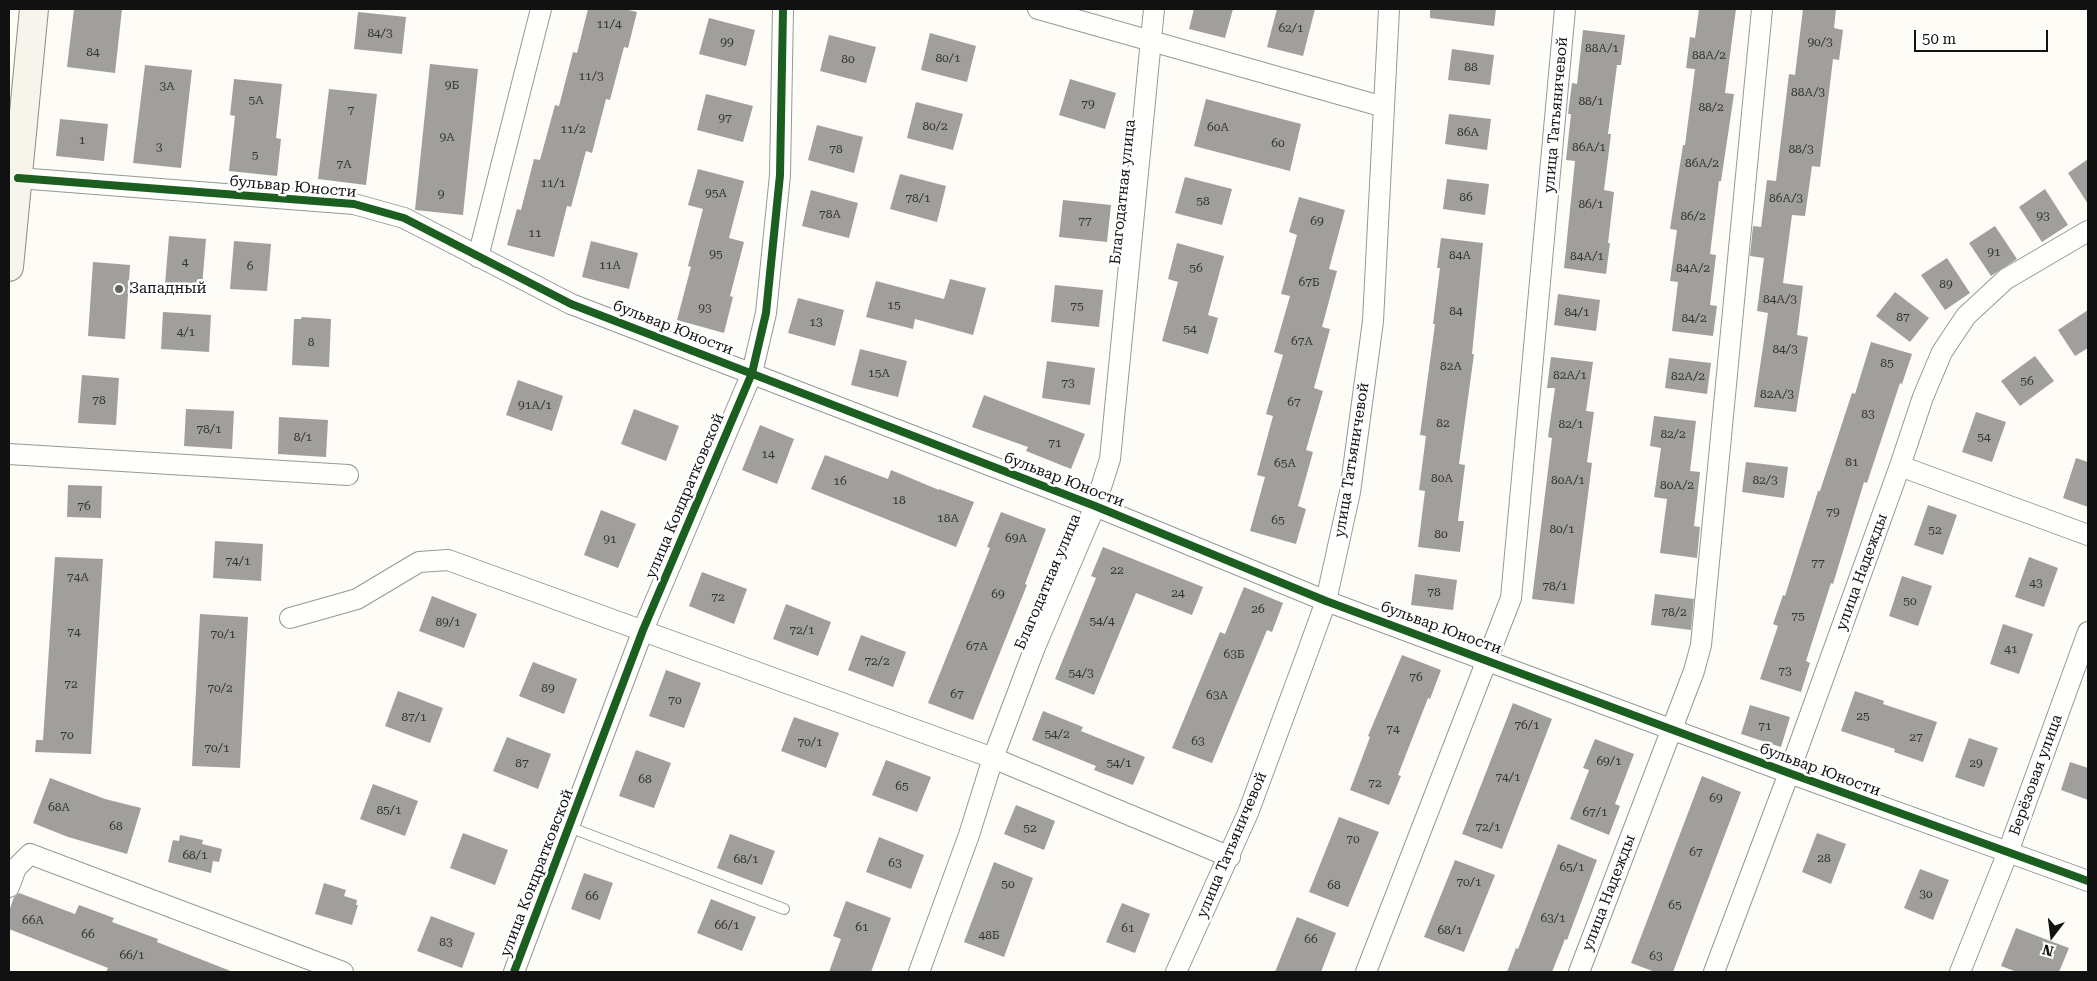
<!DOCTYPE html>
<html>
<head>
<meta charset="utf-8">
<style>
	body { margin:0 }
	#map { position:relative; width:2097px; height:981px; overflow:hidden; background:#fdfcf7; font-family:"Roboto Serif",serif }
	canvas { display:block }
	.frame { position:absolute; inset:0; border:10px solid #111; pointer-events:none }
	.north { position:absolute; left:2027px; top:911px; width:50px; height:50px; -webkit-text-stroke:4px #fff; paint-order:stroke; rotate:195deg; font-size:14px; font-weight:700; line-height:20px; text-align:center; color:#111 }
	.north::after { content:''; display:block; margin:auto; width:18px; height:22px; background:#111; clip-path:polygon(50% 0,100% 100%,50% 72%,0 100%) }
	.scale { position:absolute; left:1914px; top:30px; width:134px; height:22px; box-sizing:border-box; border:2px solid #111; border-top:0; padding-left:6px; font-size:15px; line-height:18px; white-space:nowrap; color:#111; -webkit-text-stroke:4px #fff; paint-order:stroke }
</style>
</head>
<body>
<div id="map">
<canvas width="2097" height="981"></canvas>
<div class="frame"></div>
<div class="north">N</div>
<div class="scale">50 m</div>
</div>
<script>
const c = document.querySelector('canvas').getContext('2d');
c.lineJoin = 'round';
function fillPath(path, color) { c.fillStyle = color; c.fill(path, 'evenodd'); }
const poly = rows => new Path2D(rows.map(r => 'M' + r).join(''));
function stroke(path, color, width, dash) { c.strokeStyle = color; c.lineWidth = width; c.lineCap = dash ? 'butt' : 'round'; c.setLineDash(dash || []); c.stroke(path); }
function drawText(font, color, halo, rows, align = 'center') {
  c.font = font + ' "Roboto Serif",serif'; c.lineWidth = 5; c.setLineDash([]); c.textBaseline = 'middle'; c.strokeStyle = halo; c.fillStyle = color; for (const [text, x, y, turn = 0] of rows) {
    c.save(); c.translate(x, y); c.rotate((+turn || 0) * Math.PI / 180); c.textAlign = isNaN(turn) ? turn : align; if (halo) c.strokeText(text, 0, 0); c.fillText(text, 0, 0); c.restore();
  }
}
const building = poly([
	[74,9,122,9,115,73,67,67],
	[588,9,624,9,637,12,628,48,624,47,610,100,606,99,592,153,586,151,571,207,567,206,554,257,507,245,517,209,521,210,534,159,540,160,555,105,559,106,573,52,577,53],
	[1194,9,1233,9,1225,38,1189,29],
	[1277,9,1315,9,1303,56,1267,47],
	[1430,9,1496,9,1494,26,1430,18],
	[1699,9,1736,9,1725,93,1734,94,1721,181,1719,181,1710,254,1716,255,1710,305,1717,306,1713,336,1672,331,1678,282,1670,281,1677,230,1670,229,1683,145,1685,145,1695,69,1686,68,1690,37,1695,38],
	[1803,9,1836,9,1834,28,1843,30,1839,60,1833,59,1820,167,1812,166,1805,216,1792,215,1783,283,1803,286,1797,335,1808,337,1796,412,1754,407,1768,313,1757,311,1764,258,1750,256,1753,226,1761,227,1767,180,1776,181,1789,74,1795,75],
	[358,12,406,17,402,54,354,49],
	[709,18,755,30,746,66,699,54],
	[1583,30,1625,35,1621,65,1617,65,1608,134,1611,134,1604,190,1614,192,1608,243,1610,243,1606,274,1564,268,1575,161,1566,160,1571,114,1568,114,1572,83,1577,84],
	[930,33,976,46,967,82,921,70],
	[829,35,876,47,866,83,820,71],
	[1452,49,1494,55,1490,85,1448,80],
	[430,64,478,69,463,215,415,210],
	[145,65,192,70,181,168,133,163],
	[234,79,282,84,276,138,281,139,277,176,229,171,235,116,230,115],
	[1070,79,1116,93,1105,129,1059,115],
	[329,89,377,94,366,185,318,179],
	[706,94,753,106,743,142,697,130],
	[1206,99,1301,124,1290,171,1194,146],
	[916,102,963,114,953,150,907,138],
	[1449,114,1491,119,1487,150,1445,144],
	[60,119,108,124,104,161,56,156],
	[817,125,863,137,854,173,808,160],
	[2088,159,2088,204,2068,173],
	[698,169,744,181,729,238,744,242,730,296,733,297,724,333,677,320,691,267,688,266,703,209,688,205],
	[900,174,946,186,937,222,890,209],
	[1185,177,1232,189,1222,225,1175,213],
	[1447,179,1489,184,1485,215,1443,209],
	[2045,189,2068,225,2042,242,2019,207],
	[811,190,858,203,849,238,802,226],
	[1299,197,1345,210,1329,269,1337,271,1322,327,1330,329,1314,388,1323,391,1306,450,1313,452,1298,506,1306,509,1296,544,1250,531,1265,477,1257,475,1273,416,1266,414,1283,355,1274,352,1290,296,1281,294,1297,235,1289,232],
	[1063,200,1111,205,1107,242,1059,237],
	[1995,226,2017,259,1991,276,1969,243],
	[169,236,206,239,202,287,165,284],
	[1441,238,1483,243,1472,354,1474,354,1459,464,1465,465,1458,521,1464,521,1460,552,1418,547,1425,491,1419,490,1426,436,1420,435,1435,324,1433,324,1440,268,1437,268],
	[234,241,271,244,267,291,230,289],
	[591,241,638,253,629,289,582,277],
	[1177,243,1224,256,1208,315,1218,318,1208,354,1162,341,1178,282,1168,279],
	[1947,258,1970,293,1945,310,1921,275],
	[93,262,130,265,125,339,88,336],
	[950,279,986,288,973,335,915,319,913,329,866,317,876,281,944,299],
	[1055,285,1103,290,1099,327,1051,322],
	[1895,292,1929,318,1910,342,1876,316],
	[1558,294,1600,300,1596,331,1554,325],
	[798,298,844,310,835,346,788,333],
	[2088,310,2088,348,2075,356,2058,330],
	[163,312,211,315,209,352,161,349],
	[302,317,331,319,329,367,292,365,294,319,301,319],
	[1871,342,1912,354,1902,384,1900,383,1867,483,1864,482,1833,584,1831,583,1806,661,1810,663,1801,692,1760,679,1778,626,1773,624,1783,595,1785,596,1818,491,1820,491,1852,393,1855,394],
	[860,349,907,361,898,397,851,385],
	[2035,356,2054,381,2020,406,2001,381],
	[1551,357,1593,362,1586,411,1594,412,1587,462,1592,463,1574,604,1532,599,1552,438,1548,437,1555,388,1547,388],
	[1669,358,1711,363,1707,394,1665,388],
	[1047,361,1095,368,1090,405,1042,398],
	[82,375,119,378,116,425,78,423],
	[518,380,563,396,552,431,506,415],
	[984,395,1085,434,1071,469,1026,451,1028,447,972,427],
	[186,409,234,411,232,449,184,446],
	[634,409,679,426,666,461,621,444],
	[1976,412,2006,422,1992,462,1962,452],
	[1654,416,1696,421,1690,471,1700,472,1694,526,1700,527,1697,558,1660,553,1667,499,1654,497,1661,448,1650,446],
	[279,417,328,420,326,457,278,454],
	[760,425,794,439,777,484,742,470],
	[825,455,888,479,891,470,939,490,939,489,974,502,956,547,811,489],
	[2076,458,2088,462,2088,507,2063,498],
	[1746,462,1788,467,1784,498,1742,492],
	[68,485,102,486,101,518,67,517],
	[1928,505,1957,515,1943,555,1914,545],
	[601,510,636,524,618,568,584,555],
	[1001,512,1046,529,1025,584,1027,585,973,720,928,703,990,548,987,547],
	[215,541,263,544,261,581,213,578],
	[1103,547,1203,587,1192,615,1136,593,1094,695,1055,679,1096,578,1091,576],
	[55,557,103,559,91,754,35,752,36,740,43,740],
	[2029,557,2058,568,2044,607,2015,597],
	[702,572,747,589,734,624,689,606],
	[1415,574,1457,580,1453,610,1411,605],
	[1902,576,1932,586,1918,626,1889,616],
	[1244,587,1283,603,1272,632,1267,630,1212,763,1172,748,1220,632,1225,634],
	[1655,594,1694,599,1691,630,1651,625],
	[432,596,477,614,464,648,419,631],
	[786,604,831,622,818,656,773,639],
	[200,614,248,617,240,768,192,766],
	[2003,624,2033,634,2019,674,1990,664],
	[861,635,906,652,893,687,848,670],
	[1402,655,1441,670,1430,699,1428,698,1398,775,1401,776,1389,805,1350,790,1370,737,1368,736],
	[533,662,577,679,564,714,519,696],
	[666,670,701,683,684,728,649,716],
	[398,691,443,708,430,743,385,726],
	[1855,691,1884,701,1883,704,1937,722,1923,762,1894,752,1895,749,1841,731],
	[1513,703,1552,719,1502,849,1462,834],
	[1750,705,1790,717,1781,747,1741,734],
	[1043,711,1083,727,1081,731,1145,757,1133,785,1094,770,1096,766,1032,740],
	[794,717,839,733,826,768,781,751],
	[507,737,551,754,538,789,493,771],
	[1969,738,1998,748,1984,787,1955,777],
	[1595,739,1634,754,1615,804,1620,806,1609,835,1570,819,1589,770,1583,768],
	[636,750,671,763,654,808,619,796],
	[886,760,931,777,917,812,872,795],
	[2070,762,2088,768,2088,800,2061,790],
	[1702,776,1741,792,1673,972,1655,972,1631,963],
	[50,778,105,799,141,808,127,854,68,837,33,823],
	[373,784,418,801,405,836,360,819],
	[1016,805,1055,821,1044,850,1004,834],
	[1339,817,1379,832,1348,907,1309,892],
	[463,833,508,850,495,885,450,868],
	[1817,833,1846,844,1831,884,1802,872],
	[730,834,775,851,762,885,717,868],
	[180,835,203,840,202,844,222,849,219,862,213,861,211,873,168,862,173,840,179,841],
	[879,837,924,855,911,889,866,872],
	[1558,844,1597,860,1567,940,1565,939,1552,972,1507,972,1516,948,1518,949],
	[1455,860,1495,875,1464,952,1424,937],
	[994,862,1033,878,1004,957,964,942],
	[1920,869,1949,880,1933,920,1904,908],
	[584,873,613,883,600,920,571,909],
	[324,883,346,890,344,896,357,900,356,905,358,905,352,925,315,914],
	[19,893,75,914,79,905,114,918,112,922,158,939,157,942,233,972,106,972,108,968,9,929,9,911,14,897],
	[711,899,756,917,742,951,697,933],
	[846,901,891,918,871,972,829,972,841,939,833,936],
	[1122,903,1150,914,1135,953,1106,942],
	[431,916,475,933,462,968,417,951],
	[1297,917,1336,933,1321,972,1275,972],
	[2016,928,2069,948,2059,972,2017,972,2001,966]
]);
const service = poly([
	[569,827,784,909]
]);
const minor = poly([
	[1038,9,1384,107],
	[18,178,354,204,404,218,571,304,1095,506,1326,601,1789,773,2088,881],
	[478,257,541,9],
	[9,454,348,475],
	[1900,466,2088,535],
	[290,618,357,599,419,562,448,560,993,758,1230,857],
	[9,887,16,868,30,854,343,972],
	[514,972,643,630,752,373,766,313,780,175,783,9],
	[919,972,969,835,993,758,1035,647,1095,506,1110,459,1154,9],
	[1176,972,1248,813,1308,651,1326,601,1350,492,1373,321,1389,9],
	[1366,972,1511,598,1565,9],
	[1579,972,1694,671,1701,645,1762,9],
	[1714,972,1789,773,1900,466,1923,397,1942,352,1966,316,2006,279,2088,231],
	[1960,972,2008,852,2088,632]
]);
const secondary = poly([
	[9,267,34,9]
]);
const cycleway = poly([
	[18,178,354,204,404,218,571,304,1095,506,1326,601,1789,773,2088,881],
	[514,972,643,630,752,373,766,313,780,175,783,9]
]);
const markers = [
	[119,289,5,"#646362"]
];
const numberNames = [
	["11/4",609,24],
	["62/1",1291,28],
	["84/3",380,33],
	["99",727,42],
	["90/3",1820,42],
	["88А/1",1602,48],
	["84",93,52],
	["88А/2",1709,55],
	["80/1",948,58],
	["80",848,59],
	["88",1471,67],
	["11/3",591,76],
	["9Б",452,85],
	["3А",167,86],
	["88А/3",1808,92],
	["5А",256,100],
	["88/1",1591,101],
	["79",1088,104],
	["88/2",1711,107],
	["7",351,110],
	["97",725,118],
	["80/2",935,126],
	["60А",1218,127],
	["11/2",573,129],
	["86А",1468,132],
	["9А",447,137],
	["1",82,140],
	["60",1278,143],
	["3",159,147],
	["86А/1",1589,147],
	["78",836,149],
	["88/3",1801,149],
	["5",255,155],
	["86А/2",1702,163],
	["7А",344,164],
	["11/1",553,183],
	["95А",716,193],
	["9",441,194],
	["86",1466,197],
	["78/1",918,198],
	["86А/3",1786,198],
	["58",1203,201],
	["86/1",1591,204],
	["78А",830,214],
	["86/2",1693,216],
	["93",2043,216],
	["77",1085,221],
	["69",1317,221],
	["11",535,233],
	["91",1994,252],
	["95",716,254],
	["84А",1460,255],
	["84А/1",1587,256],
	["4",185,262],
	["11А",610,265],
	["6",250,266],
	["56",1196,268],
	["84А/2",1693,268],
	["67Б",1309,282],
	["89",1946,284],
	["84А/3",1780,299],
	["15",894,305],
	["75",1077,306],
	["93",705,308],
	["84",1456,311],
	["84/1",1577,312],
	["87",1903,317],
	["84/2",1694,318],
	["13",816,322],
	["54",1190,329],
	["4/1",186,332],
	["67А",1302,341],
	["8",311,342],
	["84/3",1785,349],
	["85",1887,363],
	["82А",1451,366],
	["15А",879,373],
	["82А/1",1570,375],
	["82А/2",1688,376],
	["56",2027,381],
	["73",1068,383],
	["82А/3",1777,394],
	["78",99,400],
	["67",1294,402],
	["91А/1",535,405],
	["83",1868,414],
	["82",1443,423],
	["82/1",1571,424],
	["78/1",209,429],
	["82/2",1673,434],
	["8/1",303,437],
	["54",1984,437],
	["71",1055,443],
	["14",768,454],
	["81",1852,462],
	["65А",1285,463],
	["80А",1442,478],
	["80А/1",1568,480],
	["82/3",1765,480],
	["16",840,481],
	["80А/2",1677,485],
	["18",899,500],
	["76",84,506],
	["79",1833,512],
	["18А",948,518],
	["65",1278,520],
	["80/1",1562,529],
	["52",1935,530],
	["80",1441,534],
	["69А",1016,538],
	["91",610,539],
	["74/1",238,561],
	["77",1818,563],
	["22",1117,570],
	["74А",78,577],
	["43",2036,583],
	["78/1",1555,586],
	["78",1434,592],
	["24",1178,593],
	["69",998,594],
	["72",718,597],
	["50",1910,601],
	["26",1258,609],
	["78/2",1674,612],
	["75",1798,616],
	["54/4",1102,621],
	["89/1",448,622],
	["72/1",802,630],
	["74",74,632],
	["70/1",223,634],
	["67А",977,646],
	["41",2011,649],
	["63Б",1234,654],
	["72/2",877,661],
	["73",1785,671],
	["54/3",1081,673],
	["76",1416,677],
	["72",71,684],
	["70/2",220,688],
	["89",548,688],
	["67",957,694],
	["63А",1217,695],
	["70",675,700],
	["25",1863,716],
	["87/1",414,717],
	["76/1",1527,725],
	["71",1765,726],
	["74",1393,729],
	["54/2",1057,734],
	["70",67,735],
	["27",1916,737],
	["63",1198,741],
	["70/1",810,742],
	["70/1",217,748],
	["69/1",1609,761],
	["87",522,763],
	["54/1",1119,763],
	["29",1976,763],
	["74/1",1508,777],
	["68",645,779],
	["72",1375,783],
	["65",902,786],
	["69",1716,798],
	["68А",59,807],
	["85/1",389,810],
	["67/1",1595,812],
	["68",116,826],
	["72/1",1488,827],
	["52",1030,828],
	["70",1353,839],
	["67",1696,852],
	["68/1",195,855],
	["28",1824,858],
	["68/1",746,859],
	["63",895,863],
	["65/1",1572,867],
	["70/1",1469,882],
	["50",1008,884],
	["68",1334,885],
	["30",1926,894],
	["66",592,896],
	["65",1675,905],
	["63/1",1553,918],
	["66А",33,920],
	["66/1",727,925],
	["61",862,927],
	["61",1128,928],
	["68/1",1450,930],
	["66",88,934],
	["48Б",989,935],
	["66",1311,939],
	["83",446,942],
	["66/1",132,955],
	["63",1656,956]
];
const streetNames = [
	["улица Татьяничевой",1556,115,-85],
	["бульвар Юности",293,187,5],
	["Благодатная улица",1123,192,-84],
	["бульвар Юности",673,328,21],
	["улица Татьяничевой",1352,460,-81],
	["бульвар Юности",1064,480,21],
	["улица Кондратковской",685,496,-67],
	["улица Надежды",1862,572,-70],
	["Благодатная улица",1048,582,-67],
	["бульвар Юности",1441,628,20],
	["бульвар Юности",1820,770,20],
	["Берёзовая улица",2036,775,-70],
	["улица Татьяничевой",1232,845,-67],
	["улица Кондратковской",537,873,-69],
	["улица Надежды",1609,893,-69]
];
const poiNames = [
	["Западный",129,289]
];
fillPath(building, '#a19f9c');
stroke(service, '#979795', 12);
stroke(minor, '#979795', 22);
stroke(secondary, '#8e8d8b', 30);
stroke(service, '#fffffe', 10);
stroke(minor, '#fffffe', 20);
stroke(secondary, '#f6f4eb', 28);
stroke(cycleway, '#1b5e20', 8);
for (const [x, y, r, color] of markers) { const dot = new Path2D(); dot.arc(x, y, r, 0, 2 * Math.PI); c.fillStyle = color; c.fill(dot); stroke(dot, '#fff', 2); }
drawText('12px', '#353434', null, numberNames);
drawText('15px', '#111', '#fff', streetNames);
drawText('15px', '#111', '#fff', poiNames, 'left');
</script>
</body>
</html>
